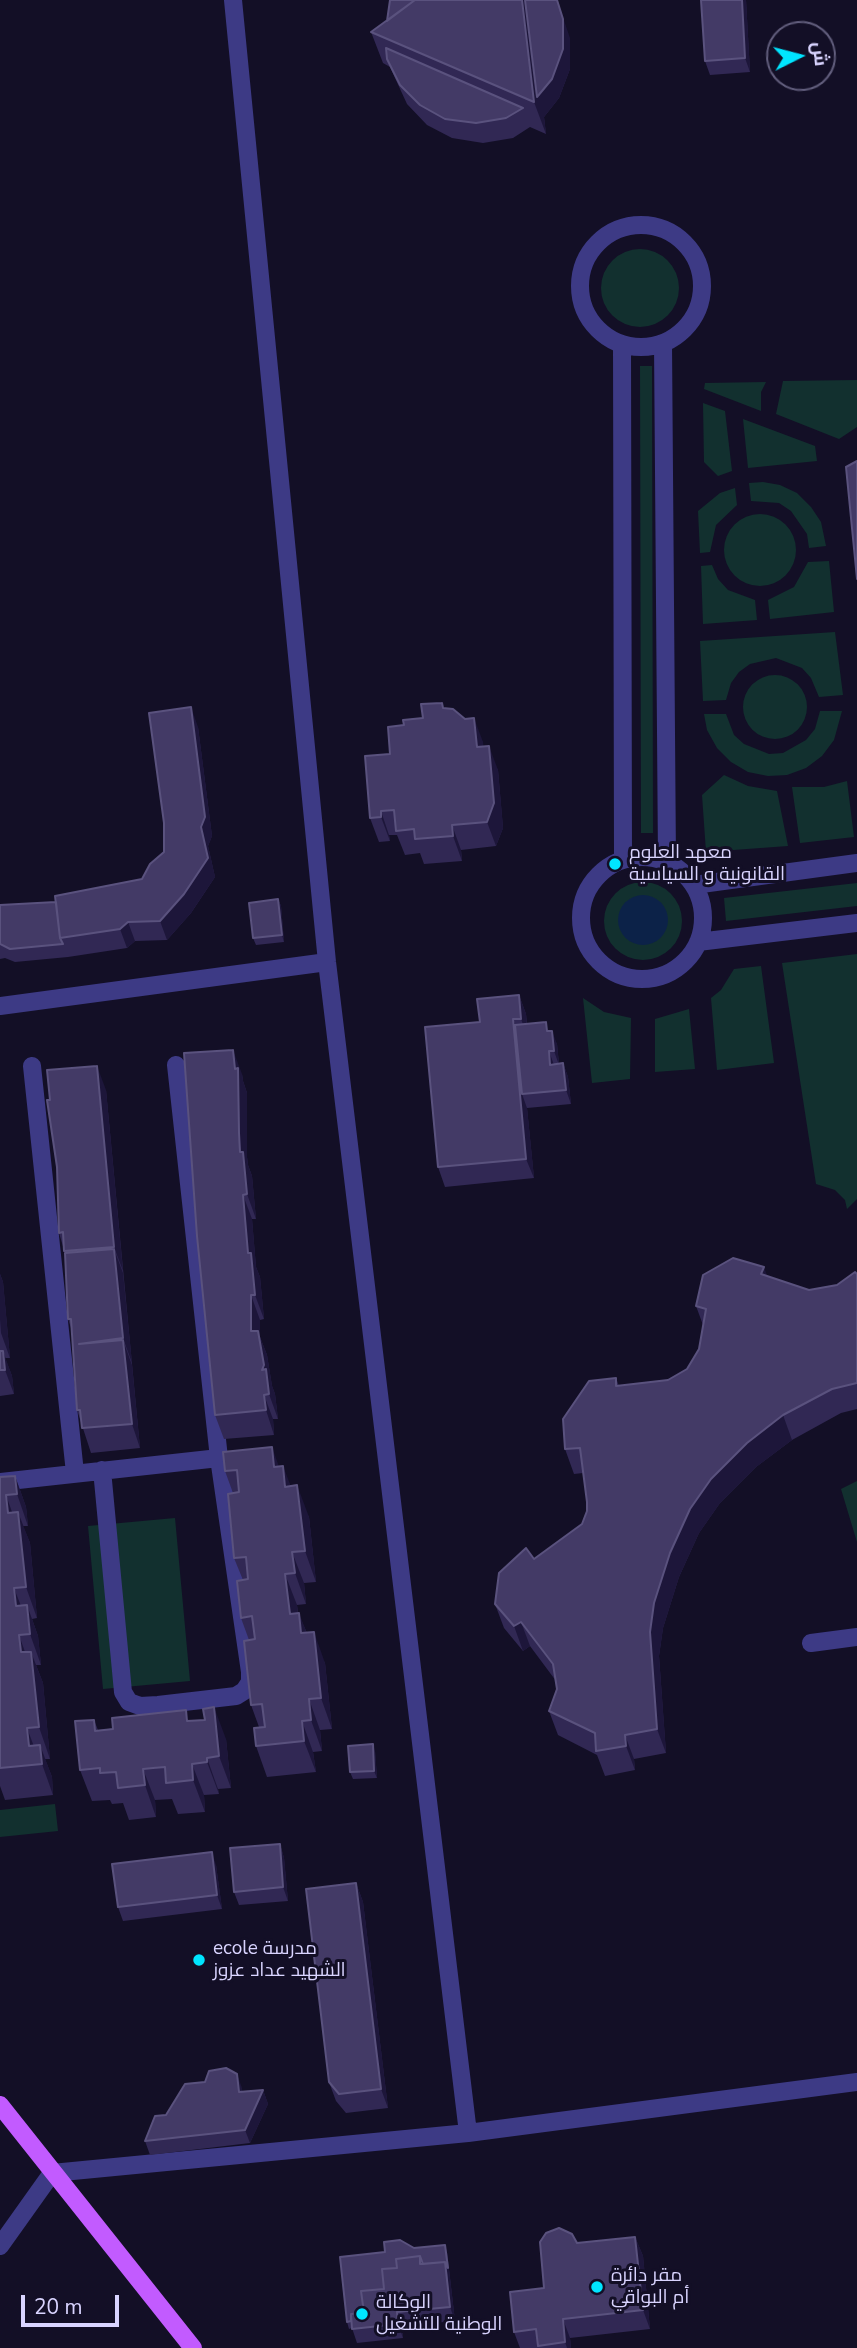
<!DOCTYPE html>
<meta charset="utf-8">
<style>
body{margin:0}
#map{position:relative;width:857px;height:2348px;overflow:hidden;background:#130f26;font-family:"Nunito Sans",Cairo,sans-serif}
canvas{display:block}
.north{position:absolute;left:766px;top:21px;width:70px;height:70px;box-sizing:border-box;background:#130f26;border:2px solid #625e7d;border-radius:50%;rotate:84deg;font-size:19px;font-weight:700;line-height:28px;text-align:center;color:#d9d4ff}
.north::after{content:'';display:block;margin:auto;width:24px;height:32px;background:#00e5ff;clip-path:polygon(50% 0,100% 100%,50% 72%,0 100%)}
.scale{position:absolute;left:21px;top:2295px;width:98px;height:32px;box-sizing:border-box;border:4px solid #d9d4ff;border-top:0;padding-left:9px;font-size:21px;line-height:24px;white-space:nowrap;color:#d9d4ff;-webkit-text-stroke:5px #130f26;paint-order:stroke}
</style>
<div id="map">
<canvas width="857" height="2348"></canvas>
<div class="north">ش</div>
<div class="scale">20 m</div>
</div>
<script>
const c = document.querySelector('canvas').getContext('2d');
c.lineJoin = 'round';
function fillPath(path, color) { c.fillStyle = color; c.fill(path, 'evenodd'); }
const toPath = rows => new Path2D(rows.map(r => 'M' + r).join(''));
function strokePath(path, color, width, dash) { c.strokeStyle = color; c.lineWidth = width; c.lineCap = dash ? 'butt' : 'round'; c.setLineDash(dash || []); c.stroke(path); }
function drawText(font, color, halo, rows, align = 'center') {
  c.font = font + ' "Nunito Sans",Cairo,sans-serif'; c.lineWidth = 6; c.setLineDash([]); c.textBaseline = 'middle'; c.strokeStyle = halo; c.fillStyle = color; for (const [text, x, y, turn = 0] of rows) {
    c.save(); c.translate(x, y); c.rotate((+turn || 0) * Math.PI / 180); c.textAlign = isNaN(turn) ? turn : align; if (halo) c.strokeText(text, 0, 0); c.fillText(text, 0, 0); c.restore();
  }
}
fillPath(toPath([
 '601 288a39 39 0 1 1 78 0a39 39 0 1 1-78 0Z',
 [640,366,652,366,653,833,641,833],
 [857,380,857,427,839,439,776,414,783,381],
 [766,382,761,392,761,411,704,389,705,383],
 [703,403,725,411,732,471,718,476,704,462],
 [743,419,815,446,817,461,748,468],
 [763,482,780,485,797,493,811,507,821,522,826,546,809,548,807,534,791,511,779,503,751,501,749,483],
 [735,488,737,505,716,525,710,552,700,553,698,511,720,493],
 '724 550a36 36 0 1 1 72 0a36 36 0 1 1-72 0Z',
 [829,561,834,612,770,619,768,600,794,587,808,562],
 [712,565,718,579,728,590,755,600,757,620,703,624,701,566],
 [835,632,843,695,819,697,811,678,802,668,776,658,750,664,739,672,731,683,726,700,703,701,700,641],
 '743 707a32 32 0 1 1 64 0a32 32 0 1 1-64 0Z',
 [820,711,842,711,834,740,822,756,806,768,787,775,768,776,748,772,731,762,717,748,707,730,704,714,726,714,734,735,744,744,769,754,783,753,806,740,815,729],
 [724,775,748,786,777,791,788,846,706,852,702,795],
 [847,781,854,837,800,843,792,787,824,787],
 '604 921a39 39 0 1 1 78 0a39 39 0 1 1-78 0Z',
 [857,883,857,906,726,921,724,898],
 [857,954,857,1199,847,1209,845,1200,835,1190,816,1184,782,963],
 [761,966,774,1063,717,1070,711,998,721,990,734,969],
 [583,998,604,1012,631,1018,630,1079,592,1083],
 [689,1009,695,1069,655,1072,655,1019],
 [857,1481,857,1542,841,1489],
 [175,1518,190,1681,103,1689,88,1526],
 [55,1804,58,1831,0,1837,0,1810]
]), '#12302f');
fillPath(toPath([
 '618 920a25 25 0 1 1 50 0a25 25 0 1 1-50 0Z'
]), '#0c2248');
strokePath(toPath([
 [233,0,327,962,468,2133],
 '580 286a61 61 0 1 1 122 0a61 61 0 1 1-122 0Z',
 [663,343,667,862],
 [622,344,623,860],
 '581 918a61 61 0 1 1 122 0a61 61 0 1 1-122 0Z',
 [694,885,857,863],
 [698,942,857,923],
 [0,1006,327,962],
 [32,1066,75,1473],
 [102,1470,123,1692,129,1702,140,1706,158,1705,236,1696,244,1691,250,1682,250,1672,219,1458,176,1065],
 [0,1482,219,1458],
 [811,1643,857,1637],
 [0,2246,52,2173,468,2133,857,2082]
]), '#3d3a85', 18);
strokePath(toPath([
 [0,2105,193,2348]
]), '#c25bff', 18);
fillPath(toPath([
 [701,0,746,0,750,72,710,75,705,61],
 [371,32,570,38,570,69,559,98,544,117,546,134,530,127,513,138,483,143,452,138,427,125,407,104,395,78,390,67,383,63],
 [444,708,483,742,483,746,498,770,503,828,496,846,461,850,462,861,424,864,420,853,405,855,397,835,389,835,390,841,379,842,370,818,390,754,404,725],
 [198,727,212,836,208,846,215,877,191,913,167,940,135,941,127,948,68,957,15,962,5,958,0,959,0,905,56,902,142,879,164,852],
 [278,899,281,906,284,942,256,945,253,938],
 [519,995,526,1014,527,1024,549,1031,557,1044,559,1064,563,1063,568,1077,571,1104,527,1108,534,1178,445,1187,438,1167,480,1022],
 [242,1074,243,1081,247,1093,247,1157,248,1165,252,1176,256,1219,252,1219,256,1267,260,1277,264,1319,260,1320,260,1337,267,1355,272,1386,275,1394,278,1419,273,1419,274,1435,224,1439,215,1415],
 [106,1090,140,1448,91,1453,77,1410,72,1331,68,1319,65,1253,59,1233,57,1167,50,1100],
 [0,1274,3,1282,10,1358,5,1358,12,1376,14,1394,0,1396],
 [857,1274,857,1409,841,1413,792,1440,756,1467,720,1503,699,1533,679,1577,663,1628,659,1656,666,1753,634,1759,635,1770,605,1776,597,1755,558,1735,549,1711,557,1689,556,1681,530,1646,523,1651,504,1628,495,1604,534,1559,582,1524,587,1511,587,1502,583,1473,574,1474,565,1449,616,1378,619,1386,668,1380,687,1369,699,1349,703,1325,696,1306,767,1276,809,1290,837,1285],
 [279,1466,309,1517,316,1582,304,1583,306,1604,297,1605,298,1613,307,1633,325,1663,332,1729,320,1730,322,1751,313,1752,316,1772,267,1777,256,1746,259,1727,251,1705,249,1640,241,1618,243,1580,234,1558,233,1493,225,1471],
 [15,1476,26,1507,28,1526,23,1526,30,1543,37,1618,32,1619,38,1636,41,1665,36,1665,43,1683,50,1759,45,1759,52,1777,53,1795,5,1800,0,1786,0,1477],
 [94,1720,98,1730,189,1721,226,1739,231,1788,218,1789,219,1794,204,1795,205,1812,178,1814,172,1799,155,1800,156,1817,129,1820,123,1803,112,1804,110,1800,92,1801,80,1770],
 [375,1751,377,1778,353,1779,350,1772],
 [280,1844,284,1858,288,1901,239,1905,234,1892],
 [216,1865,222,1909,123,1921,118,1907],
 [356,1883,363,1902,388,2108,346,2113,336,2101,329,2082],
 [237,2074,242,2092,263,2090,268,2104,250,2143,150,2155,145,2141,166,2115,205,2082],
 [635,2237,643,2256,650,2329,570,2338,571,2348,520,2348,514,2332,577,2243],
 [414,2248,447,2252,455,2321,402,2326,403,2338,357,2343,352,2328,349,2329,347,2322,385,2252]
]), '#312854');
fillPath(toPath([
 [522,0,557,0,570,38,570,69,559,98,544,117,546,134,534,102],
 [742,0,746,0,750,72,745,58],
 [191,707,198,727,212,836,208,846,215,877,191,913,167,940,160,921,201,827],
 [474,718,483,742,486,771,477,747],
 [489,746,498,770,503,828,496,846,487,822],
 [381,811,389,835,390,841,381,817],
 [452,825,461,850,462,861,453,836],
 [278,899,281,906,284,942,282,935],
 [128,922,135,941,127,948,120,929],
 [519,995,526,1014,528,1038,521,1019],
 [513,1019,520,1039,522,1094,527,1108,534,1178,526,1159],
 [552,1031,557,1044,559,1065,554,1051],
 [233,1050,242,1074,243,1081,247,1093,247,1157,248,1165,252,1176,256,1219,247,1194,240,1152],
 [549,1051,554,1065,550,1065],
 [563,1063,568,1077,571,1104,566,1090],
 [97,1066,106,1090,123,1271,114,1247],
 [243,1195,252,1219,256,1267,260,1277,264,1319,255,1295,248,1253],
 [114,1249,123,1273,132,1363,123,1338],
 [764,1267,773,1292,761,1274],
 [0,1274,3,1282,10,1358,1,1333,0,1319],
 [251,1295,260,1320,260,1337,267,1355,272,1386,275,1394,278,1419,269,1394,251,1331],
 [123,1340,132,1365,140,1448,132,1424],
 [3,1351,12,1376,14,1394,5,1370],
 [264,1395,273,1419,274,1435,266,1410],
 [783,1415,792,1440,756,1467,720,1503,699,1533,679,1577,663,1628,659,1656,666,1753,657,1729,650,1632,654,1603,670,1553,690,1509,711,1479,747,1443],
 [272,1447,283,1478,274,1467],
 [283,1466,295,1497,285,1487],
 [15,1476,26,1507,28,1526,17,1494],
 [297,1485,309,1517,316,1582,305,1551],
 [6,1495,17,1526,8,1513],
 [18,1512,30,1543,37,1618,26,1587],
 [292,1552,304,1583,306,1604,295,1573],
 [285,1574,297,1605,301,1645,290,1614],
 [14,1588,26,1619,16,1606],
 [27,1605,38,1636,41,1665,30,1634],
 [299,1613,311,1644,301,1633],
 [521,1622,530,1646,523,1651,514,1626],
 [314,1632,325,1663,332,1729,321,1698],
 [19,1635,30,1666,21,1652],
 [31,1652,43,1683,50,1759,39,1727],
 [309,1699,320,1730,322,1751,311,1720],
 [214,1707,226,1739,231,1788,219,1756],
 [302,1721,313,1752,316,1772,304,1741],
 [27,1728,39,1760,29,1746],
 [625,1735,634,1759,635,1770,626,1746],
 [373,1744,375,1751,377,1778,374,1771],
 [40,1745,52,1777,53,1795,42,1764],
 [207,1758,218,1789,219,1794,207,1762],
 [192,1764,204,1795,205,1812,193,1780],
 [143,1769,155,1800,156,1817,145,1785],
 [280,1844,284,1858,288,1901,283,1887],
 [212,1852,216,1865,222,1909,217,1895],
 [356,1883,363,1902,388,2108,381,2089],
 [237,2074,242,2088,244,2106,239,2092],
 [263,2090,268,2104,250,2143,245,2130],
 [635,2237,643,2256,650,2329,643,2310],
 [445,2245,447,2252,455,2321,450,2307],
 [397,2312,402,2326,403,2338,398,2324],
 [563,2319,570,2338,571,2348,567,2348,565,2342]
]), '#1d163a');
const building = toPath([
 [390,0,415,0,387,21,390,0],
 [415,0,522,0,534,102,371,32,415,0],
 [525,0,557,0,563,19,563,49,552,79,537,97,525,0],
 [701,0,742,0,745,58,705,61,701,0],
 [386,48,523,108,506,118,476,123,445,119,420,105,400,85,387,59,386,48],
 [857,461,857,579,846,467,857,461],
 [442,703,443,708,453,709,465,719,474,718,477,747,489,746,494,803,487,822,452,825,453,836,415,839,414,829,396,831,394,810,381,811,381,817,370,818,365,756,390,754,388,727,404,725,403,720,423,718,421,704,442,703],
 [191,707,205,817,201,827,208,858,184,894,160,921,128,922,120,929,60,938,55,896,142,879,150,864,164,852,164,823,149,713,191,707],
 [278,899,282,935,253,938,249,903,278,899],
 [56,902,60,938,63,944,10,949,0,944,0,905,56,902],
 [519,995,521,1019,513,1019,526,1159,438,1167,425,1027,480,1022,477,999,519,995],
 [546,1022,547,1031,552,1031,554,1051,549,1051,550,1065,563,1063,566,1090,522,1094,515,1025,546,1022],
 [233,1050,235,1069,238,1068,239,1133,240,1152,243,1152,247,1194,243,1195,248,1253,251,1253,255,1295,251,1295,251,1331,258,1331,264,1365,262,1370,266,1369,269,1394,264,1395,266,1410,215,1415,197,1236,184,1053,233,1050],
 [97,1066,114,1247,64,1251,63,1232,59,1233,57,1167,47,1100,50,1100,47,1070,97,1066],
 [114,1249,123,1338,79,1344,123,1340,132,1424,82,1428,80,1410,77,1410,71,1319,68,1319,65,1253,114,1249],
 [733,1258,764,1267,761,1274,809,1290,837,1285,855,1272,857,1274,857,1383,832,1389,783,1415,747,1443,711,1479,690,1509,670,1553,654,1603,650,1632,657,1729,625,1735,626,1746,596,1751,595,1733,549,1711,557,1689,553,1664,521,1622,514,1626,495,1604,499,1573,526,1548,534,1559,582,1524,587,1511,587,1502,580,1448,565,1449,563,1419,589,1381,616,1378,616,1386,668,1380,687,1369,699,1349,706,1309,696,1306,703,1275,733,1258],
 [0,1351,3,1351,5,1370,0,1370,0,1351],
 [272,1447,274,1467,283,1466,285,1487,297,1485,305,1551,292,1552,295,1573,285,1574,290,1614,299,1613,301,1633,314,1632,321,1698,309,1699,311,1720,302,1721,304,1741,256,1746,254,1728,265,1727,262,1704,251,1705,244,1641,255,1639,252,1616,241,1618,237,1581,248,1579,246,1557,234,1558,228,1494,239,1492,237,1470,225,1471,223,1452,272,1447],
 [15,1476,17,1494,6,1495,8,1513,18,1512,26,1587,14,1588,16,1606,27,1605,30,1634,19,1635,21,1652,31,1652,39,1727,27,1728,29,1746,40,1745,42,1764,0,1768,0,1477,15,1476],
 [214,1707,219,1756,207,1758,207,1762,192,1764,193,1780,166,1783,165,1767,153,1768,143,1769,145,1785,118,1788,116,1772,100,1773,100,1768,80,1770,75,1721,94,1720,95,1731,113,1729,112,1718,186,1710,187,1721,205,1720,203,1709,214,1707],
 [373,1744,374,1771,350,1772,348,1746,373,1744],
 [280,1844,283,1887,234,1892,230,1848,280,1844],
 [212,1852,217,1895,118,1907,112,1864,212,1852],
 [356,1883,381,2089,339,2094,329,2082,306,1889,356,1883],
 [226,2068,237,2074,239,2092,263,2090,245,2130,145,2141,155,2116,166,2115,185,2084,205,2082,209,2071,226,2068],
 [559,2228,572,2234,577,2243,635,2237,643,2310,563,2319,565,2342,538,2346,536,2329,514,2332,510,2292,544,2288,540,2242,546,2233,559,2228],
 [400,2240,414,2248,445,2245,448,2268,445,2262,423,2264,420,2256,396,2259,397,2268,382,2269,384,2289,361,2291,364,2313,351,2314,351,2321,347,2322,340,2257,385,2252,384,2242,400,2240],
 [420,2256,420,2264,445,2262,450,2307,397,2312,398,2324,352,2329,351,2314,364,2313,361,2291,384,2289,382,2269,397,2268,396,2259,420,2256]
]);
fillPath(building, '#433a66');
strokePath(building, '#5a527e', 2);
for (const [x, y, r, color] of [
 [615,864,7,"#00e5ff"],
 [199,1960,7,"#00e5ff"],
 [597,2287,7,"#00e5ff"],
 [362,2314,7,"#00e5ff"]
]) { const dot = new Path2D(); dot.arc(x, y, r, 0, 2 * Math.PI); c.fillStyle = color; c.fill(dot); strokePath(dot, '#130f26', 2.5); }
drawText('19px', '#d9d4ff', '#130f26', [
 ["معهد العلوم",629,853],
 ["القانونية و السياسية",629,875],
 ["ecole مدرسة",213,1949],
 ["الشهيد عداد عزوز",213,1971],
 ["مقر دائرة",611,2276],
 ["أم البواقي",611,2298],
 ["الوكالة",376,2303],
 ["الوطنية للتشغيل",376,2325]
], 'left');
</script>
